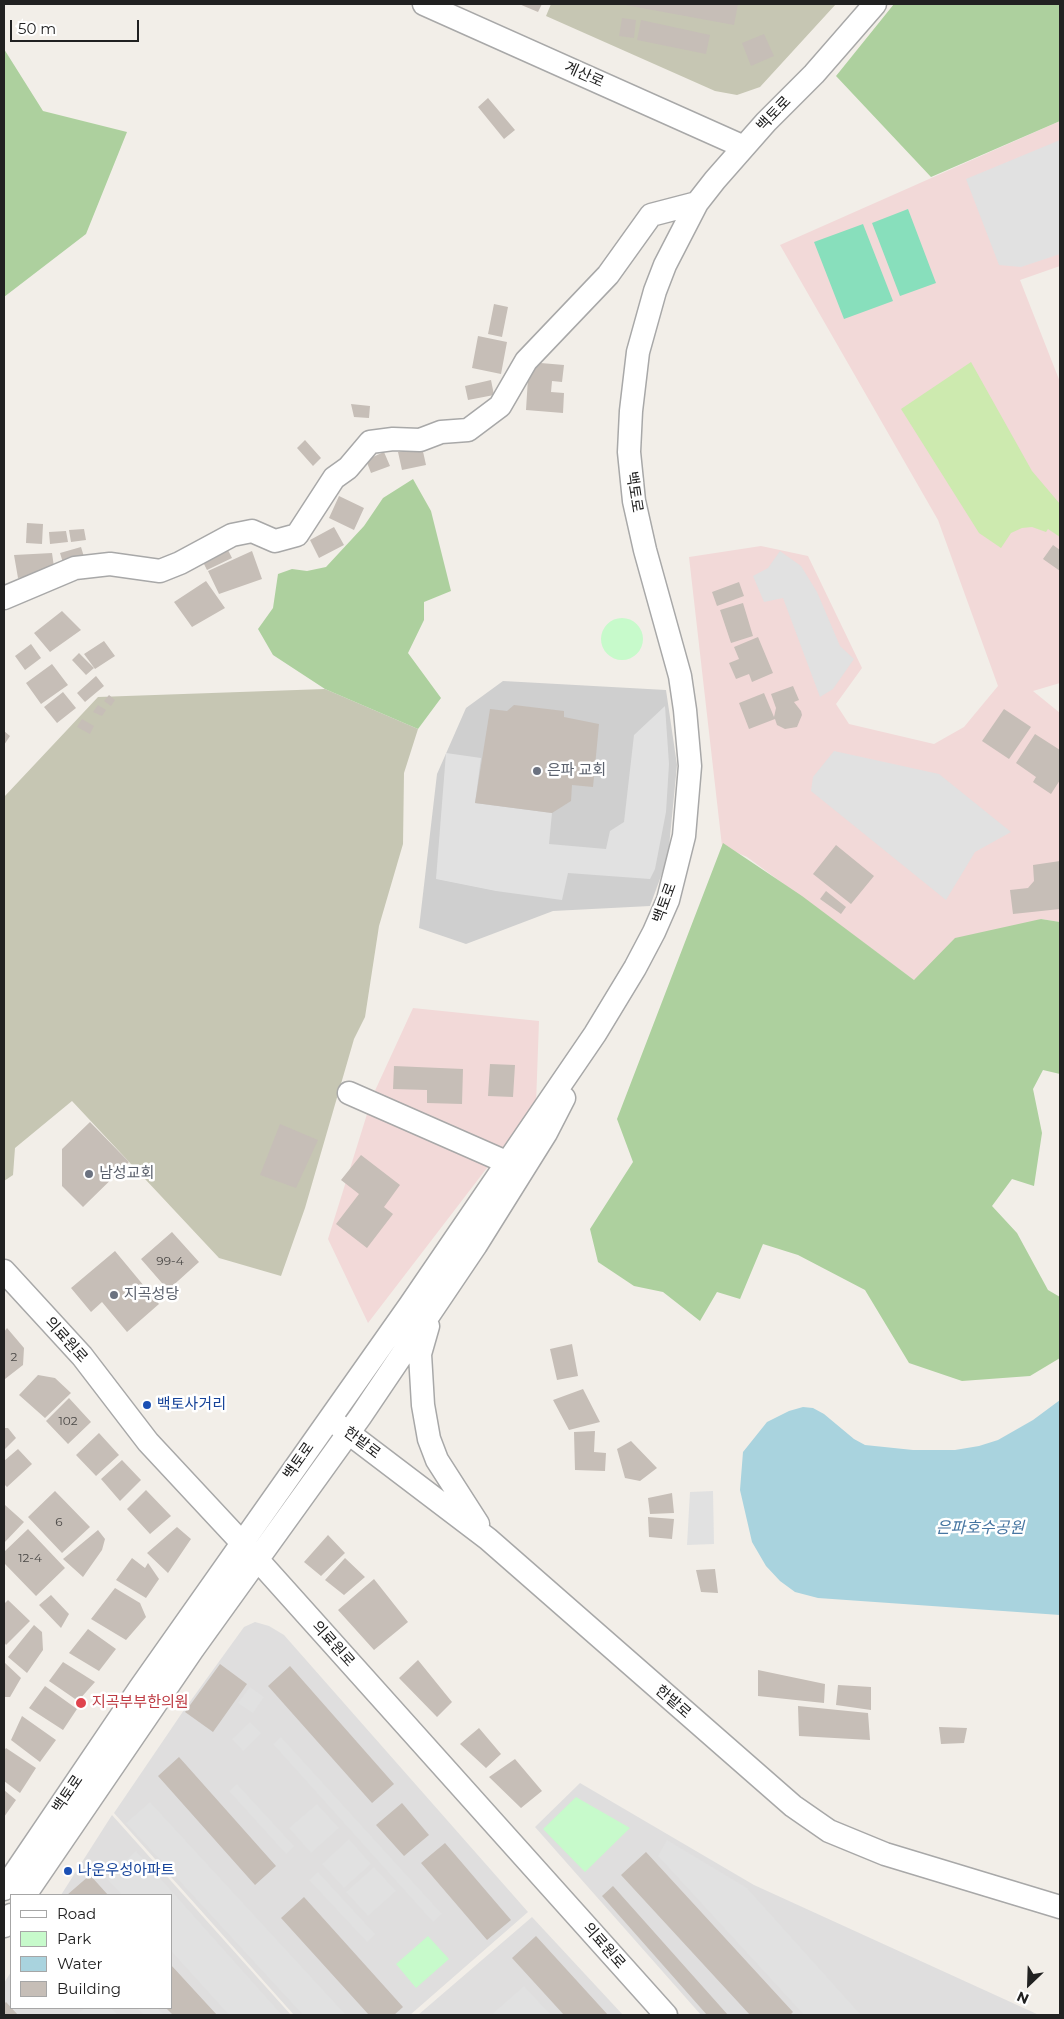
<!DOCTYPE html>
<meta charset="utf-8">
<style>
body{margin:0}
#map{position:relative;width:1064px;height:2019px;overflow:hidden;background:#f2eee8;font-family:Montserrat,sans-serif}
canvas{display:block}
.frame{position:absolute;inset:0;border:5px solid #212121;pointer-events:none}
.legend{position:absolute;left:10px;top:1894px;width:162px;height:115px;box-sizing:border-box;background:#fff;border:1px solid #a6a6a6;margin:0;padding:6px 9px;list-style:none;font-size:15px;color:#212121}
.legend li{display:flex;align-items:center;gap:10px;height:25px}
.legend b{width:25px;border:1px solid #a6a6a6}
.north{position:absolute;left:1004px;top:1959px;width:50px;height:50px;-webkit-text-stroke:4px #fff;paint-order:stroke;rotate:204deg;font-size:14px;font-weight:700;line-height:20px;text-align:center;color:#212121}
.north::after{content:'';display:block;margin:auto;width:18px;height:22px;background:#212121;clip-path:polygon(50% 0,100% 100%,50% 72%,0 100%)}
.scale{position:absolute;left:10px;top:20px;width:129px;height:22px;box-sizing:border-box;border:2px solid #212121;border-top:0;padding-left:6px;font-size:15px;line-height:18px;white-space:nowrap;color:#212121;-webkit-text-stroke:4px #fff;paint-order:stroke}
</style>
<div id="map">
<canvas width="1064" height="2019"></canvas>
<div class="frame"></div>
<ul class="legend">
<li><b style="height:6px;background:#fff"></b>Road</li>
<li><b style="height:14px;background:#c7facb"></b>Park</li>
<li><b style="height:14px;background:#a9d3de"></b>Water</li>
<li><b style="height:14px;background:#c6beb7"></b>Building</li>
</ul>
<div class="north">N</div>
<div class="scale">50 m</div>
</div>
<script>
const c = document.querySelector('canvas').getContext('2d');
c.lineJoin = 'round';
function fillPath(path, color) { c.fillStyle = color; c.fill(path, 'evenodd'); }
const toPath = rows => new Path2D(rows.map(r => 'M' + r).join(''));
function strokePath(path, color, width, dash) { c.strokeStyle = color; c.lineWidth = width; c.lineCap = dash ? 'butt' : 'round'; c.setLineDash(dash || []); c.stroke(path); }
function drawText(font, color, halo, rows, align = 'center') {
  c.font = font + ' Montserrat,"Noto Sans KR",sans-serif'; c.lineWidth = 5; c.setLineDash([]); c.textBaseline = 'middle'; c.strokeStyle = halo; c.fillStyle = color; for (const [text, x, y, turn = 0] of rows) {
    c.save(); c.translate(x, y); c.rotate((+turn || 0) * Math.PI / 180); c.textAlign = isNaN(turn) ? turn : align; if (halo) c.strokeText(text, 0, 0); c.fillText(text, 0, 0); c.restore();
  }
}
fillPath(toPath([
 [255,1622,269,1626,284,1635,528,1912,410,2015,294,2015,114,1813,184,1710,244,1627],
 [580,1783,754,1885,1039,2015,701,2015,535,1827],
 [112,1815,291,2015,4,2015,4,1983,11,1972,11,2008,171,2008,171,1895,61,1895],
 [532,1917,623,2015,418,2015]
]), '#dfdede');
fillPath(toPath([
 [1060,121,1060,266,1020,280,1060,382,1060,683,1033,691,1060,713,1060,922,1041,919,914,980,747,857,722,846,689,557,761,546,808,556,862,668,836,704,849,724,934,744,964,727,998,686,938,520,780,245],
 [413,1008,539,1021,536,1104,368,1323,328,1239,373,1095]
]), '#f2d9d8');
fillPath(toPath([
 [503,681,666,690,677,765,668,857,650,906,553,911,466,944,419,928,437,774,466,708]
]), '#cfcfcf');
fillPath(toPath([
 [551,4,836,4,760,87,737,95,715,91,546,16],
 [325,689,418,729,404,773,403,844,379,926,365,1017,354,1039,305,1208,281,1276,219,1258,72,1101,15,1148,13,1175,4,1181,4,797,98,697]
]), '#c6c6b3');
fillPath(toPath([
 [971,362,1032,471,1060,504,1060,537,1048,529,1046,532,1032,527,1022,528,1011,533,1001,548,979,533,901,409]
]), '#cdeaaf');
fillPath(toPath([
 [894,4,1060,4,1060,121,931,177,836,76],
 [4,49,43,111,127,132,86,234,4,297],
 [413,479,431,511,451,591,424,602,424,620,408,653,441,698,418,729,325,689,273,655,258,629,273,608,278,574,292,569,307,571,326,567,364,526,383,498],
 [723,843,802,896,914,980,955,938,1041,919,1060,922,1060,1074,1043,1070,1033,1089,1042,1133,1034,1186,1012,1179,992,1206,1017,1233,1048,1290,1060,1297,1060,1358,1030,1376,962,1381,909,1363,865,1290,798,1255,763,1244,740,1299,717,1292,700,1321,663,1292,634,1286,598,1262,590,1229,633,1162,617,1119]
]), '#add09e');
fillPath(toPath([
 '601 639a21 21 0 1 1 42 0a21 21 0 1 1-42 0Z',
 [576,1797,630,1828,585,1872,543,1829],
 [428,1936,449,1959,416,1988,396,1964]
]), '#c7facb');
fillPath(toPath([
 [908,209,936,283,900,296,872,223],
 [863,224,893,301,844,319,814,242]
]), '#88dfbc');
fillPath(toPath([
 [1060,140,1060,254,1021,267,999,265,966,179],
 [780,551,801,566,817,592,840,646,854,659,833,689,820,697,783,598,764,602,753,576,768,568],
 [665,706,669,764,666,812,655,869,650,879,568,873,562,900,496,891,436,879,446,753,481,758,475,803,552,813,549,844,606,849,610,831,624,822,634,735],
 [834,751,939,774,1011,832,975,852,946,900,811,791,813,777],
 [713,1491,714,1544,687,1545,690,1492],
 [250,1687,264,1697,253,1713,238,1703],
 [250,1722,261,1733,243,1751,232,1739],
 [281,1737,442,1914,433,1922,273,1744],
 [237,1784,294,1846,286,1854,229,1791],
 [150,1802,346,2015,303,2015,126,1823],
 [317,1804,339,1828,311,1853,289,1828],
 [349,1839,371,1864,344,1888,322,1864],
 [667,1840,747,1888,861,2015,804,2015,658,1856],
 [136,1851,282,2015,229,2015,171,1951,171,1895,122,1895,106,1878],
 [374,1867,396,1891,368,1916,346,1892],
 [318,1872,375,1934,367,1942,309,1880],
 [524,1986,551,2015,491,2015],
 [85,2008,111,2008,118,2015,76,2015],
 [137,2008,158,2008,164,2015,144,2015]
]), '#e1e1e1');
fillPath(toPath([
 [1060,1400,1060,1615,818,1598,795,1592,780,1581,766,1566,752,1542,740,1490,743,1452,767,1422,789,1411,803,1407,813,1408,824,1414,854,1439,865,1445,913,1450,955,1450,979,1446,998,1440,1033,1420]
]), '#a9d3de');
fillPath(toPath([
 [519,4,542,4,538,12],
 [620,4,738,4,734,25],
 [622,18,636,20,634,38,619,36],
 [641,20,710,35,706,54,637,40],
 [764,34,774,56,751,66,742,43],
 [488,98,515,130,504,139,478,107],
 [494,304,508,307,502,337,488,334],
 [478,336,507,342,501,374,472,368],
 [529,362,564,365,562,382,552,381,551,392,564,393,563,413,526,410],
 [491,380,494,395,468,400,465,386],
 [351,404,370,406,369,418,354,417],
 [305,440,321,458,313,466,297,448],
 [422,447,426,465,402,470,398,452],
 [384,452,390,466,371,473,366,460],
 [339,496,364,508,354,530,329,518],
 [27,523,43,524,42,544,26,543],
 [334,527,344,545,319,558,310,540],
 [84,529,86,540,71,542,69,530],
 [66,531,68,542,50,544,49,532],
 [1053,545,1060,550,1060,571,1043,559],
 [81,547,85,560,64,566,60,553],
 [227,548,232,558,207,570,202,560],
 [252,551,262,579,219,594,208,571],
 [52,553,55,574,18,578,14,555],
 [206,581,225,608,192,627,174,602],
 [739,582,744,596,717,606,712,592],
 [743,603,753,636,731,643,720,610],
 [62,611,81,630,50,652,34,633],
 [758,637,773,673,752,682,749,674,736,679,729,663,739,659,734,647],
 [104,641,115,656,95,669,84,654],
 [31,644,41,658,25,670,15,656],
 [79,653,94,668,86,675,72,660],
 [52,664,68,685,41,704,26,683],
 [96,676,104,686,85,702,77,693],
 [793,686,799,700,794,702,801,711,802,715,797,727,785,729,777,725,775,719,749,729,739,703,764,693,774,717,776,708,771,694],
 [63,692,76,708,57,723,44,707],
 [109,695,115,700,111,706,104,701],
 [98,705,106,710,102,716,93,712],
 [514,705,564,711,564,717,599,724,593,787,572,785,571,801,552,813,475,803,490,709,507,711],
 [1004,709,1031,727,1009,759,982,741],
 [82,719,94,726,90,734,77,727],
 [4,731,10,736,4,745],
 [1035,734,1060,750,1060,780,1051,794,1033,782,1036,777,1016,763],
 [836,845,874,876,851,904,813,874],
 [1060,861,1060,909,1013,914,1010,890,1028,888,1034,881,1033,865],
 [826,891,846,907,841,914,820,899],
 [490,1064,515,1065,513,1097,488,1096],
 [394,1066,463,1069,462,1104,427,1103,427,1090,393,1089],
 [90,1122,129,1162,83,1207,62,1186,62,1149],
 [280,1124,318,1140,296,1188,260,1175],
 [361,1155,400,1185,384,1207,393,1214,367,1248,336,1224,359,1194,341,1180],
 [172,1232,199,1262,168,1290,141,1259],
 [115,1251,159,1304,127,1332,102,1302,91,1312,71,1288],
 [7,1328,24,1348,23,1365,5,1379,4,1332],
 [572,1344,578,1376,557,1380,550,1349],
 [38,1375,55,1378,71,1393,45,1418,19,1395],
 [583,1389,600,1422,569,1430,553,1400],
 [69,1398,91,1422,68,1444,46,1421],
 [4,1428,8,1428,16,1438,4,1450],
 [595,1431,594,1452,606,1453,605,1471,575,1470,574,1432],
 [99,1433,119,1455,96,1476,76,1455],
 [631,1441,657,1468,640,1481,625,1478,617,1449],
 [18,1449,32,1464,7,1487,4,1484,4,1461],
 [122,1460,141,1480,120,1501,101,1479],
 [146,1490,171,1516,150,1534,127,1509],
 [55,1491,90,1527,62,1553,28,1517],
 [672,1493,674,1513,650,1514,648,1498],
 [5,1505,24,1522,4,1543,4,1507],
 [648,1517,674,1519,672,1539,649,1537],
 [177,1527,191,1539,168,1573,147,1553],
 [28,1529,65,1568,36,1596,4,1563,4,1552],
 [98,1530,105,1539,102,1550,83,1577,63,1559],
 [328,1535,345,1553,321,1576,304,1562],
 [132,1558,145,1568,148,1563,159,1579,146,1598,116,1580],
 [345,1558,365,1577,344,1595,325,1580],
 [715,1569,718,1593,701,1592,696,1570],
 [374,1579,408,1622,374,1650,338,1610],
 [115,1588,140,1603,146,1617,126,1640,91,1619],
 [51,1595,69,1614,61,1628,39,1605],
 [8,1600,30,1621,6,1645,4,1642,4,1604],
 [34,1625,42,1632,43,1650,27,1673,8,1657],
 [88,1629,116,1649,99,1671,69,1653],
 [418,1660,452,1702,437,1717,399,1678],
 [4,1662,21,1678,10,1697,4,1697],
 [63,1662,95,1682,78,1701,49,1681],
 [220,1664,247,1684,213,1732,185,1712],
 [290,1666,394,1784,372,1803,268,1686],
 [758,1670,825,1684,824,1703,758,1696],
 [838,1685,871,1687,871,1710,836,1705],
 [45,1686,77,1709,63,1730,29,1708],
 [798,1706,868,1713,870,1740,799,1736],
 [22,1716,56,1740,40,1762,11,1740],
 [939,1727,967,1728,964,1743,941,1744],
 [479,1728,501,1754,486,1768,460,1744],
 [6,1748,36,1768,20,1793,4,1781,4,1751],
 [179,1757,276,1866,255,1885,158,1776],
 [515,1759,542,1791,521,1808,489,1777],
 [4,1790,16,1800,4,1817],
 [402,1803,429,1835,404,1856,376,1825],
 [445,1843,511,1920,487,1940,421,1863],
 [646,1852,793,2012,790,2015,750,2015,621,1875],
 [90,1875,108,1895,67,1895],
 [613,1886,728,2015,707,2015,602,1896],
 [304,1897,403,2007,394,2015,369,2015,281,1918],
 [536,1936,608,2015,564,2015,512,1958],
 [171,1965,217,2015,173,2015,166,2008,171,2008],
 [6,2002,18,2015,4,2015,4,2004]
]), '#c6beb7');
const minor = toPath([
 [424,4,744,147],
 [4,598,75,568,110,564,160,571,180,563,232,535,252,531,275,541,297,535,334,478,348,468,370,442,393,439,420,440,441,432,468,430,500,406,526,361,608,275,651,215,697,203],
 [349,1093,506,1162,519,1171],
 [4,1271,82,1356,148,1442,257,1559,666,2015],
 [428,1326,420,1354,423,1405,429,1439,437,1460,478,1524],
 [338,1425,488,1539,793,1806,829,1831,885,1854,1060,1907],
 [4,1889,140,1688,410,1305,595,1034,635,968,654,932,668,900,684,836,690,766,685,710,680,676,645,550,634,501,629,452,631,411,638,352,655,291,665,265,697,203,715,180,766,122,814,74,875,4],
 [25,1895,193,1649,360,1417,476,1245,546,1133,564,1098],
 [4,1926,11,1915]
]);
strokePath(minor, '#a8a8a8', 25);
strokePath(minor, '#fff', 22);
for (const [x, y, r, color] of [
 [537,771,5,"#6b7280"],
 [89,1174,5,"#6b7280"],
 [114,1295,5,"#6b7280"],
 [147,1405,5,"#1a4fb4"],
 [81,1703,6,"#e0444e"],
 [68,1871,5,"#1a4fb4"]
]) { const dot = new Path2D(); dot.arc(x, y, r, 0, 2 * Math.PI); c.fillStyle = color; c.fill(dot); strokePath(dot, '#fff', 2); }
drawText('12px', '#4a4846', null, [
 ["99-4",170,1261],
 ["2",14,1357],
 ["102",68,1421],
 ["6",59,1522],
 ["12-4",30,1558]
]);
drawText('15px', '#212121', '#fff', [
 ["계산로",584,75,24],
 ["백토로",774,114,-46],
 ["백토로",634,492,81],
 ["백토로",665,903,-70],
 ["의료원로",66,1340,48],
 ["한밭로",362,1443,37],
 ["백토로",299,1461,-55],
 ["의료원로",333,1644,48],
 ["한밭로",673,1702,41],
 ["백토로",68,1794,-56],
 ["의료원로",604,1946,49]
]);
drawText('15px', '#5b616d', '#fff', [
 ["은파 교회",547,771],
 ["남성교회",99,1174],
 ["지곡성당",124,1295]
], 'left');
drawText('15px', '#164399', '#fff', [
 ["백토사거리",157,1405],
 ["나운우성아파트",78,1871]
], 'left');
drawText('15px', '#be3a42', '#fff', [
 ["지곡부부한의원",92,1703]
], 'left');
drawText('italic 16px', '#4776a2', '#fff', [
 ["은파호수공원",980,1528]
]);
</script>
